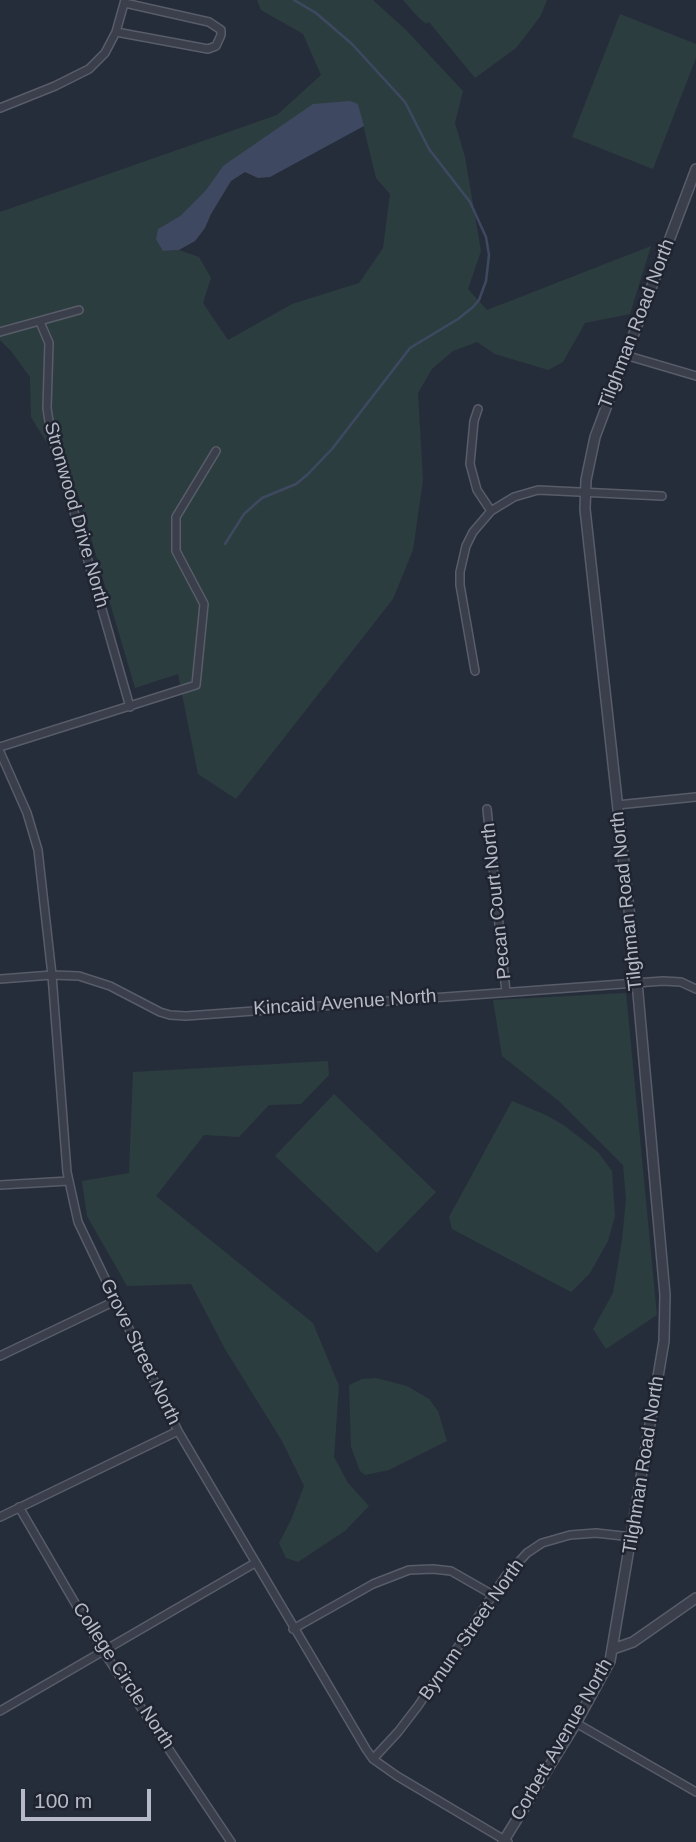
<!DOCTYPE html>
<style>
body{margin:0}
#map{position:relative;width:696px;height:1842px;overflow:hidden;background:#262d3a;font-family:Helvetica,sans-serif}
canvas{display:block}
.scale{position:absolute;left:21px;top:1789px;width:130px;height:32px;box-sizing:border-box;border:4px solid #b5bac6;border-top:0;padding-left:9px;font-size:21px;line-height:24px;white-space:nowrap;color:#b5bac6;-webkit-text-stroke:5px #1f2430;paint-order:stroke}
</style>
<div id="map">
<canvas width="696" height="1842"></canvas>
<div class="scale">100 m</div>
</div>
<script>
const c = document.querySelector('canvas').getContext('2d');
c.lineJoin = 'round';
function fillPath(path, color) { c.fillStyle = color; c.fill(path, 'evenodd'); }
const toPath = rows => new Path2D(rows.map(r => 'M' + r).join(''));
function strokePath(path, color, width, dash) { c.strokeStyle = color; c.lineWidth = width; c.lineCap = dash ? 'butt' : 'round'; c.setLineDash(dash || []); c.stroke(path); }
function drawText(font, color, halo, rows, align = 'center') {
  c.font = font + ' Helvetica,sans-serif'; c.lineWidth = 5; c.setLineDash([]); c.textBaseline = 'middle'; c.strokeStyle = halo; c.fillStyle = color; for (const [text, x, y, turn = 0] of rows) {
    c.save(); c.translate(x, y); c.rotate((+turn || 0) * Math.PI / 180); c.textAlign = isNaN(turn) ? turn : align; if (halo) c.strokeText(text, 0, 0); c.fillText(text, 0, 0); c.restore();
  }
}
fillPath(toPath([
 [257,0,373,0,406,30,463,91,455,123,465,157,481,251,468,289,487,310,651,246,630,314,585,323,563,362,548,370,495,354,477,342,453,351,432,369,418,393,423,480,413,550,393,599,236,799,198,774,178,674,135,688,78,494,31,417,30,377,11,351,0,340,0,212,277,115,321,75,303,34,261,10],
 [358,104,376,178,390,194,383,248,359,283,292,304,228,340,203,303,211,278,199,257,179,250,163,251,158,229,180,216,206,190,223,166],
 [403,0,547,0,540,17,516,48,475,78,429,22,426,24,418,17],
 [620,14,696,44,696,58,653,169,572,137],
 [626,993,657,1315,606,1349,593,1329,613,1293,622,1240,626,1199,623,1165,560,1102,502,1056,493,1000],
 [328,1061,329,1075,301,1104,269,1105,239,1137,204,1135,156,1196,313,1323,339,1386,334,1457,348,1483,369,1506,345,1531,298,1562,286,1558,279,1543,291,1520,304,1486,282,1441,225,1349,191,1284,127,1286,87,1216,82,1181,129,1173,133,1072],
 [334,1094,436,1192,377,1253,275,1156],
 [512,1101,546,1115,565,1126,598,1152,612,1171,615,1216,608,1241,590,1273,571,1292,452,1229,449,1217],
 [376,1378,407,1386,429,1399,438,1411,447,1441,389,1470,365,1475,360,1471,351,1447,349,1385,362,1379]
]), '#2c3d3f');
fillPath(toPath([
 [350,101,358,104,364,126,270,177,258,178,245,172,231,181,211,214,205,228,195,241,179,250,163,251,156,239,158,229,180,216,206,190,223,166,313,104]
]), '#3e4961');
strokePath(toPath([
 [225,544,244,514,262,498,296,484,307,475,332,449,410,348,458,319,473,307,479,300,486,281,489,255,486,237,470,202,429,149,405,102,352,44,316,13,294,0]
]), '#3e4961', 2.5);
const minor = toPath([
 [116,32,208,49,216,46,221,35,221,30,209,22,125,3],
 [0,108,55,86,89,69,105,53,116,32,125,0],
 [40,322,49,343,47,408,50,428,130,707],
 [0,332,79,310],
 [625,355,696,376],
 [478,409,474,421,470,464,477,490,491,511],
 [475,671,460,585,460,572,466,546,473,532,491,511,514,497,538,490,662,496],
 [0,747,196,685,204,604,176,551,176,517,216,451],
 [0,752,27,813,38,850,52,975,67,1172,78,1222,178,1431,366,1749,373,1759,397,1776,508,1842],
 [617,805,696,797],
 [487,809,506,992],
 [0,979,52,975,79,976,110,986,160,1012,170,1015,186,1016,663,981,681,982,696,989],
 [0,1185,69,1181],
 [0,1356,115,1301],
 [19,1507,103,1651,231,1842],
 [0,1517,178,1431],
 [293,1629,373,1584,409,1570,433,1569,451,1571,493,1595],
 [0,1711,255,1563],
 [576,1723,696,1792],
 [373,1759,398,1732,418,1706,505,1577,527,1553,542,1543,570,1535,596,1533,632,1537]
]);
const tertiary = toPath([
 [613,1649,633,1642,696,1598],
 [503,1842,576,1723,610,1661,664,1341,665,1295,637,982,585,509,586,480,595,437,696,169]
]);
strokePath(minor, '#585d69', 10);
strokePath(tertiary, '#585d69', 12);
strokePath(minor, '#3a3f4b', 7);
strokePath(tertiary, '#3a3f4b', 9);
drawText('19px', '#b5bac6', '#1f2430', [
 ["Tilghman Road North",637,324,-69],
 ["Stronwood Drive North",76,515,74],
 ["Pecan Court North",497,901,-96],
 ["Tilghman Road North",627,901,-96],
 ["Kincaid Avenue North",345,1003,-4],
 ["Grove Street North",140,1352,64],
 ["Tilghman Road North",644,1465,-81],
 ["Bynum Street North",472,1630,-55],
 ["College Circle North",123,1676,57],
 ["Corbett Avenue North",562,1740,-60]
]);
</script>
